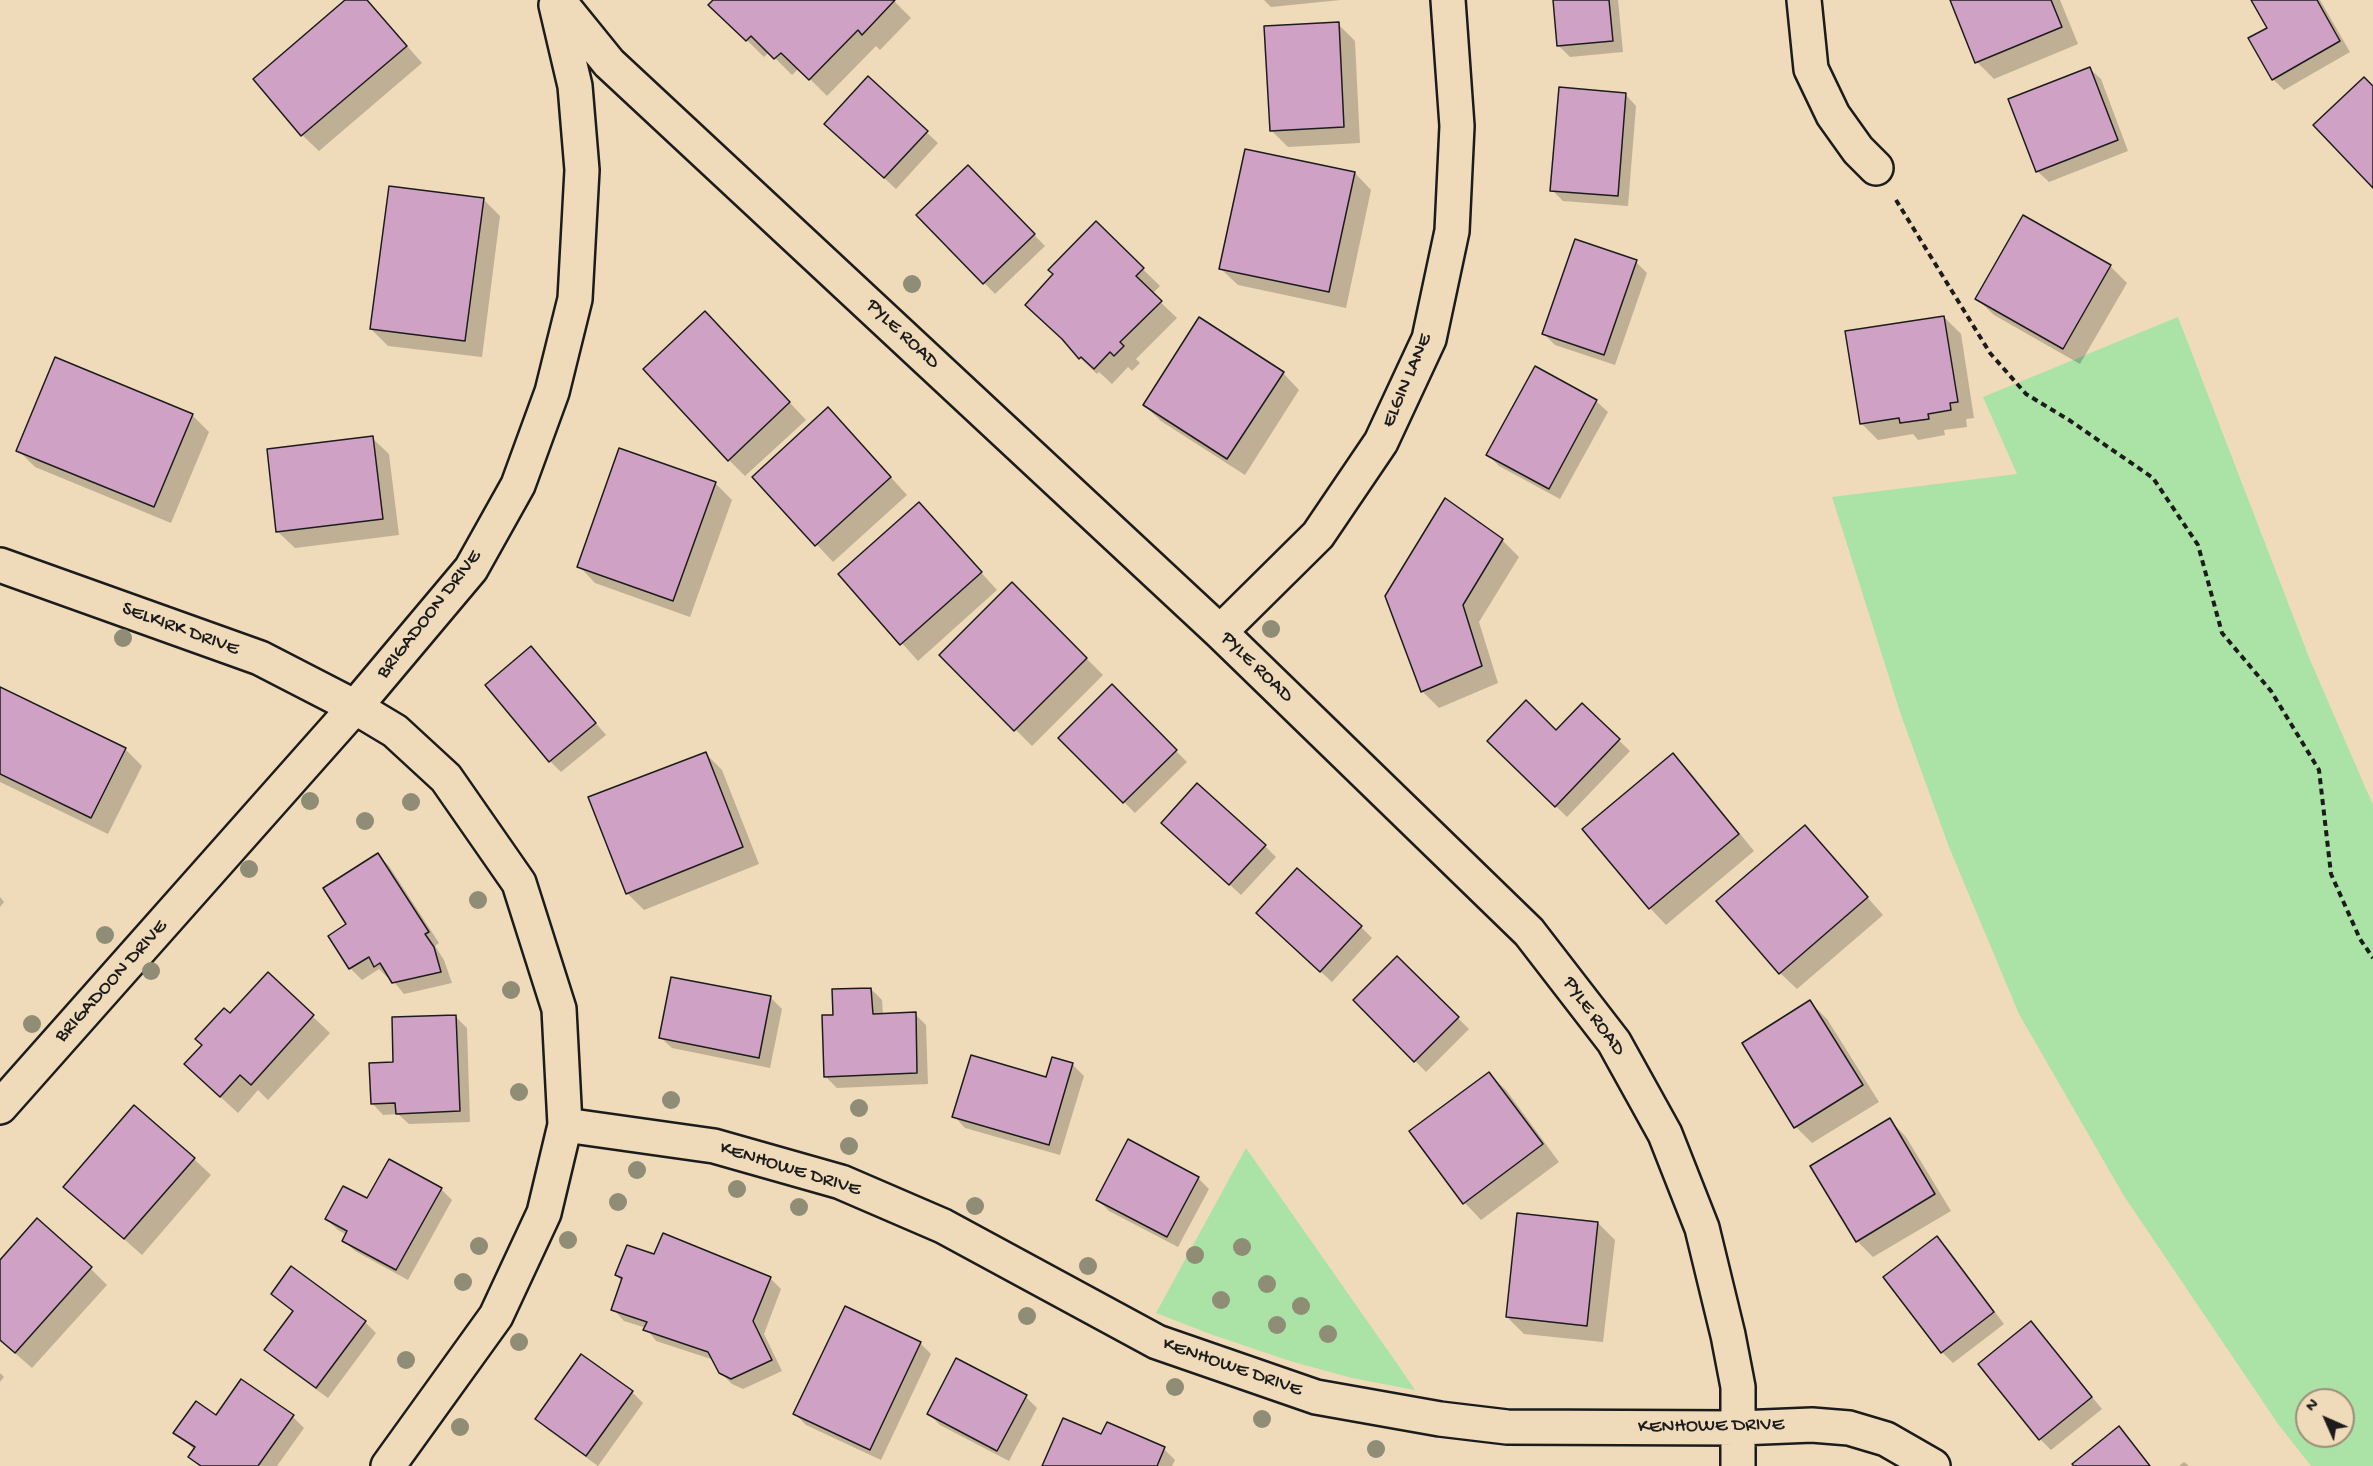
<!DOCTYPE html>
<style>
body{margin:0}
#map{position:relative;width:2373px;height:1466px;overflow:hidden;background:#efdbb9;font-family:"Gochi Hand",sans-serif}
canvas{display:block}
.north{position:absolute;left:2295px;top:1388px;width:60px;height:60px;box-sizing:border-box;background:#efdbb9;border:2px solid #9b8f7a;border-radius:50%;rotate:315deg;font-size:16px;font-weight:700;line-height:24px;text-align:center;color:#1c1c1c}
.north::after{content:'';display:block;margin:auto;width:21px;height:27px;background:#1c1c1c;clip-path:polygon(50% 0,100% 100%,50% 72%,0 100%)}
</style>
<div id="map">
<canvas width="2373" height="1466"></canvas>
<div class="north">N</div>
</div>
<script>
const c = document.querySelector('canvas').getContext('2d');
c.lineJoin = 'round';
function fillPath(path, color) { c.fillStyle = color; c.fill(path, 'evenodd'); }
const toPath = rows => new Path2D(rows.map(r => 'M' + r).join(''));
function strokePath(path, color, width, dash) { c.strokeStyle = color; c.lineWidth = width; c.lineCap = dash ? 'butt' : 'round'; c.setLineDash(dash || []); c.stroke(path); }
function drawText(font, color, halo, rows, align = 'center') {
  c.font = font + ' "Gochi Hand",sans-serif'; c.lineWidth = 4.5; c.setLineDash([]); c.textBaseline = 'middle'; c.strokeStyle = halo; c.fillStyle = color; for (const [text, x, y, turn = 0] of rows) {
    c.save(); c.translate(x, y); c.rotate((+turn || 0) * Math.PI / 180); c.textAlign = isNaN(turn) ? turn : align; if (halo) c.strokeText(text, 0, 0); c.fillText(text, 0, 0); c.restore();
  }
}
fillPath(toPath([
 [2178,317,2310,660,2373,805,2373,1466,2311,1466,2278,1424,2124,1196,2019,1014,1949,847,1901,715,1832,497,2017,474,1983,397],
 [2307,1400,2343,1400,2343,1436,2307,1436],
 [1246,1148,1398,1365,1415,1390,1352,1378,1290,1361,1213,1335,1156,1313]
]), '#abe2a5');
fillPath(toPath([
 [347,0,367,0,422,63,319,151,302,135],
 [715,0,893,0,911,18,880,50,876,46,827,96,799,68,792,75,769,52,764,57,710,4],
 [1264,0,1341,0,1271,7],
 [1554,0,1618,0,1623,52,1570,57,1559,46],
 [1952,0,2060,0,2078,44,1994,79,1977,62],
 [2253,0,2320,0,2350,52,2284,90,2273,79,2269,28],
 [1338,24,1355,41,1360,143,1288,147,1271,130],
 [2089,68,2101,79,2128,151,2049,182,2037,171],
 [868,78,938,143,896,189,838,135],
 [1625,94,1636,106,1628,206,1563,201,1552,190],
 [968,167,1045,246,995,294,918,215],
 [1355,173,1371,190,1346,308,1238,285,1221,269],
 [483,199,500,216,482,357,388,346,371,329],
 [1096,223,1160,286,1152,294,1177,318,1136,359,1140,363,1132,371,1128,367,1112,384,1099,372,1097,374,1080,358,1055,274],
 [1636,262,1647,273,1615,365,1555,345,1544,334],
 [2110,266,2127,283,2080,364,1994,315,1977,299],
 [1944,317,1961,334,1974,418,1966,419,1967,427,1944,430,1945,435,1918,440,1913,434,1878,440,1861,423],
 [722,330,806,420,745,476,729,460],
 [1536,368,1596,401,1608,412,1560,499,1499,466,1488,455],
 [1283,373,1299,390,1245,475,1161,421,1144,405],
 [192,415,209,432,171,523,35,467,18,450],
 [844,426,907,495,833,562,754,477],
 [372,438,389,454,399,535,295,548,278,532],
 [715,483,732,500,690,617,595,583,579,566],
 [919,504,997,590,918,661,840,574],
 [1502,540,1519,557,1479,622,1498,683,1439,708,1422,691,1386,596],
 [1012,584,1103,675,1032,746,941,655],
 [542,660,606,735,561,772,550,761],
 [1112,687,1187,762,1135,813,1060,738],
 [0,689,125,749,142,766,108,834,0,782],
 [1582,705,1630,751,1567,817,1489,741,1556,732],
 [705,753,722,770,759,864,644,910,627,893],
 [1673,755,1690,772,1754,851,1666,925,1650,908],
 [1805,827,1883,915,1797,989,1780,973],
 [1174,834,1265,846,1276,857,1241,895],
 [378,855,389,866,439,943,435,946,444,960,452,983,404,994,389,976,387,977,379,969,362,980,351,969,330,937,348,925],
 [0,897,4,902,0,907],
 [1269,924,1361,927,1372,938,1332,982],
 [1397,958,1469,1029,1426,1072,1355,1000],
 [268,974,330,1033,268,1100,258,1090,238,1113,203,1081,230,1015],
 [871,989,882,1000,883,1015,915,1014,926,1025,928,1084,837,1088,826,1077,835,1017],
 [770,997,782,1009,770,1068,672,1048,660,1037],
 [1810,1002,1827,1019,1879,1102,1812,1143,1796,1127],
 [455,1016,467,1028,470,1122,409,1124,398,1114,383,1115,372,1103,395,1063],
 [1053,1059,1073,1065,1084,1076,1060,1155,965,1128,954,1116,1047,1079],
 [1489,1074,1506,1090,1559,1162,1481,1220,1465,1203,1411,1132],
 [1890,1120,1906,1137,1951,1211,1873,1257,1857,1241],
 [194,1159,211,1175,142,1255,65,1187],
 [1198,1178,1209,1189,1178,1247,1109,1211,1098,1200],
 [441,1189,452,1200,408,1280,355,1251,343,1240,347,1235,338,1230,326,1219,368,1200],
 [1598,1223,1615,1240,1603,1342,1524,1334,1507,1317],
 [1937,1238,1948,1249,2004,1324,1953,1363,1942,1352],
 [655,1255,770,1278,781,1289,764,1334,782,1371,743,1389,732,1384,720,1372,714,1360,656,1341,646,1328,624,1321,613,1309,622,1281,616,1275],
 [0,1262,90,1268,107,1285,32,1368,0,1340],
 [273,1294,365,1322,376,1333,328,1398,277,1361,266,1350,294,1312],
 [2031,1323,2102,1409,2051,1450,2040,1439],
 [920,1343,931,1354,881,1460,806,1425,795,1414],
 [0,1373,4,1377,0,1382],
 [632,1392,643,1403,598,1466,548,1430,537,1419],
 [1026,1397,1037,1408,1009,1461,940,1425,928,1413],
 [216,1417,293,1417,304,1428,277,1466,199,1466,190,1457,195,1450,175,1433],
 [2119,1428,2151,1466,2075,1466],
 [1102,1436,1164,1449,1175,1460,1172,1466,1044,1466],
 [2184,1462,2189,1466,2179,1466]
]), '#0003');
const building = toPath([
 [345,0,367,0,407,46,301,136,253,79,345,0],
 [713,0,895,0,862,35,858,30,809,80,781,53,774,59,751,36,746,41,708,5,713,0],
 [1553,0,1609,0,1613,41,1557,46,1553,0],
 [1950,0,2051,0,2062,27,1975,63,1950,0],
 [2251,0,2317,0,2340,41,2272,80,2248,38,2267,28,2251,0],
 [1339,22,1344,127,1270,131,1264,26,1339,22],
 [2090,67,2118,140,2036,172,2008,99,2090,67],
 [868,76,928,131,884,178,824,124,868,76],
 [2364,77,2373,86,2373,188,2313,125,2364,77],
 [1559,87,1626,93,1618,196,1550,191,1559,87],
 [1245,149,1355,172,1329,292,1219,269,1245,149],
 [968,165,1035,234,983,284,916,215,968,165],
 [389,186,484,198,465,341,370,329,389,186],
 [2023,215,2111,265,2063,349,1975,299,2023,215],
 [1096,221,1144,268,1136,276,1162,301,1120,342,1124,346,1114,356,1110,352,1094,369,1081,357,1079,359,1062,339,1025,305,1053,274,1048,270,1096,221],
 [1575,239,1637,260,1604,355,1542,334,1575,239],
 [705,311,790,402,728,461,643,369,705,311],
 [1944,316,1958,402,1950,403,1951,410,1928,414,1929,419,1900,423,1899,418,1860,424,1845,331,1944,316],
 [1199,317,1284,372,1227,459,1143,405,1199,317],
 [55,357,193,414,154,507,16,451,55,357],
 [1535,366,1597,400,1549,489,1486,455,1535,366],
 [828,407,891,477,815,546,752,477,828,407],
 [373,436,383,519,276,532,267,449,373,436],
 [619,448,716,482,673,601,577,567,619,448],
 [1445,498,1503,539,1463,605,1482,666,1421,692,1385,596,1445,498],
 [919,502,982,572,900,645,838,574,919,502],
 [1012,582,1087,658,1014,731,939,655,1012,582],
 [531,646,596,723,549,762,485,685,531,646],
 [1112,684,1177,750,1123,803,1058,738,1112,684],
 [0,687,126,748,91,818,0,774,0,687],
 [1526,700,1556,730,1582,703,1620,739,1555,807,1487,741,1526,700],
 [706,752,743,847,626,894,588,797,706,752],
 [1673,753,1739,834,1649,909,1582,829,1673,753],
 [1197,783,1266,845,1229,885,1161,823,1197,783],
 [1805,825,1868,897,1779,974,1716,901,1805,825],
 [378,853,429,932,425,934,434,947,441,972,392,983,380,963,374,967,369,957,349,969,328,936,346,924,323,888,378,853],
 [1297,868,1362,926,1320,972,1256,913,1297,868],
 [1397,956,1459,1017,1414,1062,1353,1000,1397,956],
 [268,972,314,1015,251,1085,240,1075,220,1097,184,1064,202,1045,195,1039,224,1008,230,1013,268,972],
 [671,977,771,996,759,1058,659,1038,671,977],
 [871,988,873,1014,916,1012,917,1073,824,1077,822,1015,833,1015,832,989,871,988],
 [1810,1000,1863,1085,1794,1128,1742,1043,1810,1000],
 [456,1015,460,1111,396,1114,395,1103,371,1104,369,1063,393,1062,392,1017,456,1015],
 [971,1055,1046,1077,1052,1057,1073,1063,1049,1145,952,1117,971,1055],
 [1489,1072,1543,1144,1463,1204,1409,1131,1489,1072],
 [134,1105,195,1158,124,1239,63,1187,134,1105],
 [1890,1118,1935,1194,1856,1242,1810,1166,1890,1118],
 [1128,1139,1199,1177,1167,1237,1096,1200,1128,1139],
 [389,1159,442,1188,396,1270,342,1241,347,1231,325,1219,343,1186,367,1198,389,1159],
 [1517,1213,1598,1222,1587,1326,1506,1317,1517,1213],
 [37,1218,92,1267,15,1353,0,1340,0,1260,37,1218],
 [663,1233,771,1277,753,1321,772,1360,731,1379,719,1373,708,1352,643,1330,647,1322,611,1310,622,1278,615,1275,627,1245,654,1254,663,1233],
 [1937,1236,1994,1312,1941,1353,1883,1277,1937,1236],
 [291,1266,366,1321,316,1388,264,1350,293,1311,271,1294,291,1266],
 [845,1306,921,1342,870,1450,793,1414,845,1306],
 [2031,1321,2092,1397,2039,1440,1978,1364,2031,1321],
 [581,1354,633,1391,586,1456,535,1419,581,1354],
 [956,1358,1027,1395,997,1451,927,1414,956,1358],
 [241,1379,294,1415,258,1466,201,1466,188,1457,195,1447,173,1433,196,1401,216,1415,241,1379],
 [1063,1418,1101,1434,1107,1422,1165,1447,1157,1466,1042,1466,1063,1418],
 [2119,1426,2150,1466,2074,1466,2072,1464,2119,1426]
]);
fillPath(building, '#cfa2c5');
strokePath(building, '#1c1c1c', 1.5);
const street = toPath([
 [558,0,609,63,1220,632,1529,932,1614,1042,1665,1134,1702,1228,1728,1335,1738,1387,1738,1466],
 [1804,0,1811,69,1833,115,1858,150,1876,168],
 [0,565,260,658,355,707,395,731,446,778,519,883,559,1009,565,1125,544,1213,496,1316,388,1466],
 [1220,632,1318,535,1381,442,1429,339,1452,231,1457,126,1448,0],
 [0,1107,355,707,471,569,518,485,552,392,575,299,582,170,575,86,556,5],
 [565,1125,714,1146,841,1182,943,1226,1157,1342,1316,1397,1440,1419,1507,1427,1739,1428,1812,1425,1849,1428,1886,1439,1933,1466]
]);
strokePath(street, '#1c1c1c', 38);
strokePath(toPath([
 [1896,200,1990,353,2026,394,2069,420,2153,478,2198,545,2222,633,2271,691,2319,770,2331,874,2360,939,2373,958]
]), '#1c1c1c', 4, [6, 4.5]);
strokePath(street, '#efdbb9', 33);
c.fillStyle = '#8f8d75';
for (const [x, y] of [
 [912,284],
 [1271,629],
 [123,638],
 [310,801],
 [411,802],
 [365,821],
 [249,869],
 [478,900],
 [105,935],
 [151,971],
 [511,990],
 [32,1024],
 [519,1092],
 [671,1100],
 [859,1108],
 [849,1146],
 [637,1170],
 [737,1189],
 [618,1202],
 [975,1206],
 [799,1207],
 [568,1240],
 [479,1246],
 [1242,1247],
 [1195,1255],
 [1088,1266],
 [463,1282],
 [1267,1284],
 [1221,1300],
 [1301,1306],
 [1027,1316],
 [1277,1325],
 [1328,1334],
 [519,1342],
 [406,1360],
 [1175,1387],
 [1262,1419],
 [460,1427],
 [1376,1449]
]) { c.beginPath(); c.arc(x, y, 9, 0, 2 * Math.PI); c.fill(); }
drawText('20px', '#1c1c1c', '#efdbb9', [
 ["PYLE ROAD",902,335,43],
 ["ELGIN LANE",1408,381,-67],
 ["BRIGADOON DRIVE",430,615,-52],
 ["SELKIRK DRIVE",180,630,20],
 ["PYLE ROAD",1256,668,44],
 ["BRIGADOON DRIVE",112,982,-48],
 ["PYLE ROAD",1593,1017,54],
 ["KENHOWE DRIVE",790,1170,17],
 ["KENHOWE DRIVE",1232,1368,19],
 ["KENHOWE DRIVE",1711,1427,-1]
]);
</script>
